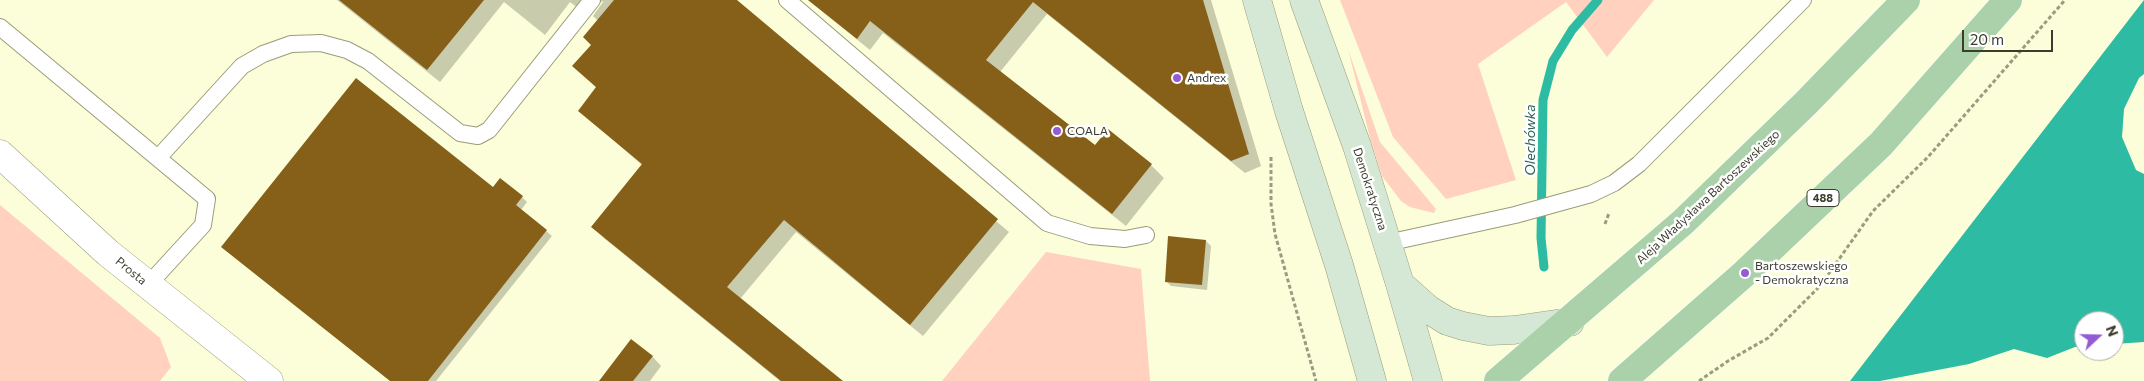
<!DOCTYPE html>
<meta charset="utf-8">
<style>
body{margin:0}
#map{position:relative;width:2144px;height:381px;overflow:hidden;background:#fbfed8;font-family:Commissioner,sans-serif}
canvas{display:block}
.north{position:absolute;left:2074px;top:311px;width:50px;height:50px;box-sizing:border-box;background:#fff;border:1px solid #b1b1ab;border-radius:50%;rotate:69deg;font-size:14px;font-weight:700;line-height:20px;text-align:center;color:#3c3d2e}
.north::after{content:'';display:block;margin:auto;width:18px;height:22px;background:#935cd4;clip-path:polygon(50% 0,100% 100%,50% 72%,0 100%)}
.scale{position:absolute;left:1962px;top:30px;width:91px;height:22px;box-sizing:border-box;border:2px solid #3c3d2e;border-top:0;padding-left:6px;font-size:15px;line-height:18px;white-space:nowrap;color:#3c3d2e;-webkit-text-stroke:4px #fff;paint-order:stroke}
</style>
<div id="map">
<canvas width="2144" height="381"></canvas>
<div class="north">N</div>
<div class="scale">20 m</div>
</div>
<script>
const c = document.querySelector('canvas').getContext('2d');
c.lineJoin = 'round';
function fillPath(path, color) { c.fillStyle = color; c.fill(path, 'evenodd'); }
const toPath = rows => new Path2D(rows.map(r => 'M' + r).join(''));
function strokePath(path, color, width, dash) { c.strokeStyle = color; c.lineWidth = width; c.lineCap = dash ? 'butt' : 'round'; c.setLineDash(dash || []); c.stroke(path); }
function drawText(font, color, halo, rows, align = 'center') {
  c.font = font + ' Commissioner,sans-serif'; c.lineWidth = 5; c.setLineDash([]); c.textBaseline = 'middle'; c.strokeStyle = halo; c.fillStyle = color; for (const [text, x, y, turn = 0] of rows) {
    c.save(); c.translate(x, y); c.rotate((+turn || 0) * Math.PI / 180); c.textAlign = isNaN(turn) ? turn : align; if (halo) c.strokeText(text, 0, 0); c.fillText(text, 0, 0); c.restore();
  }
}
fillPath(toPath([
 [1340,0,1654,0,1607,57,1566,2,1478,64,1516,180,1446,199,1393,137],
 [1348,49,1380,142,1436,209,1434,213,1410,207,1401,201,1382,176,1370,138],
 [0,205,160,338,171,367,160,381,0,381],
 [1046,252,1141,269,1150,381,942,381]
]), '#ffd1be');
fillPath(toPath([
 [2144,0,2144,74,2139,78,2124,109,2122,137,2136,170,2144,174,2144,342,2114,344,2114,321,2084,321,2084,346,2075,347,2047,358,2014,349,1969,364,1880,381,1850,381]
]), '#2dbba3');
fillPath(toPath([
 [337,0,735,0,1009,232,923,336,796,232,740,299,841,381,780,381,605,239,593,227,643,166,580,111,597,88,573,66,593,45,598,21,593,16,603,2,602,1,588,16,570,2,545,35,504,2,440,82],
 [808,0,1211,0,1261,166,1245,173,1047,14,1000,72,1095,147,1151,165,1164,178,1126,226,883,33,870,50],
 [493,189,522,197,527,202,521,210,552,236,436,381,391,381],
 [1206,241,1211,246,1207,290,1171,286,1166,281],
 [652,356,661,366,650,381,600,381]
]), '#0003');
strokePath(toPath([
 [1544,267,1541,238,1543,100,1553,61,1572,30,1598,0]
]), '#2dbba3', 9);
fillPath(toPath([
 [339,0,484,0,427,70],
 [614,0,737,0,998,219,910,325,784,220,727,287,843,381,781,381,591,227,642,164,578,111,596,87,572,66,591,45,583,37],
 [808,0,1203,0,1249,154,1231,161,1033,2,986,60,1095,145,1108,129,1152,164,1112,214,870,21,857,39],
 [356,78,493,187,500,178,523,196,516,205,547,230,428,381,390,381,221,247],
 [1168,236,1206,240,1202,285,1165,282],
 [631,339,653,356,633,381,599,381]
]), '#865f19');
const lane = toPath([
 [787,0,1047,223,1090,236,1125,239,1146,235],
 [0,27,207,199,203,225,148,285],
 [158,158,242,66,263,54,291,44,321,43,347,50,368,61,460,133,478,136,489,130,592,0],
 [1387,243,1515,215,1591,194,1614,183,1639,164,1803,0]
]);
const street = toPath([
 [0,154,108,253,269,381]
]);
const secondary = toPath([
 [1257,0,1289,111,1339,265,1372,381],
 [1304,0,1357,146,1400,284,1428,381],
 [1401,285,1428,309,1447,321,1463,326,1489,331,1514,330,1570,322]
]);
const primary = toPath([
 [1498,381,1683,222,1806,103,1906,0],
 [1622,381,1745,273,1881,144,2008,0]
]);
strokePath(lane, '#9a9c79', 18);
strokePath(street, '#9a9c79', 29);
strokePath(secondary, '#9a9c79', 29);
strokePath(primary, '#fff', 29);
strokePath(toPath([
 [1271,157,1271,204,1275,234,1316,381],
 [1605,224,1609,213],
 [1699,381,1728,361,1768,338,1820,286,1873,211,1928,157,2065,0]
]), '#9a9c81', 3, [4, 2.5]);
strokePath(lane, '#fff', 16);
strokePath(street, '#fff', 28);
strokePath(secondary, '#d5e8d5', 28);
strokePath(primary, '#aad1aa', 28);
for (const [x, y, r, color] of [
 [1177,78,5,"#935cd4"],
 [1057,131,5,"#935cd4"],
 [1745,273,5,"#935cd4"]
]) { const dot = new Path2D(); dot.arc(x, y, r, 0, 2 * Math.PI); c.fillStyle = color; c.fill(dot); strokePath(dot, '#fff', 2); }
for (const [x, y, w] of [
 [1823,198,32]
]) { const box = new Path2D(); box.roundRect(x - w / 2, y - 8.5, w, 17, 4); c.fillStyle = '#fff'; c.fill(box); strokePath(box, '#3c3d2e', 1); }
drawText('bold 11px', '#3c3d2e', null, [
 ["488",1823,198]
]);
drawText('12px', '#3c3d2e', '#fff', [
 ["Andrex",1187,78],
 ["COALA",1067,131],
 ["Bartoszewskiego",1755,266],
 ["- Demokratyczna",1755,280]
], 'left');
drawText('12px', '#3c3d2e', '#fff', [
 ["Demokratyczna",1370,189,72],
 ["Aleja Władysława Bartoszewskiego",1708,197,-43],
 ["Prosta",131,271,39]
]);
drawText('italic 14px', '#2c6257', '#fff', [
 ["Olechówka",1530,140,-90]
]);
</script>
